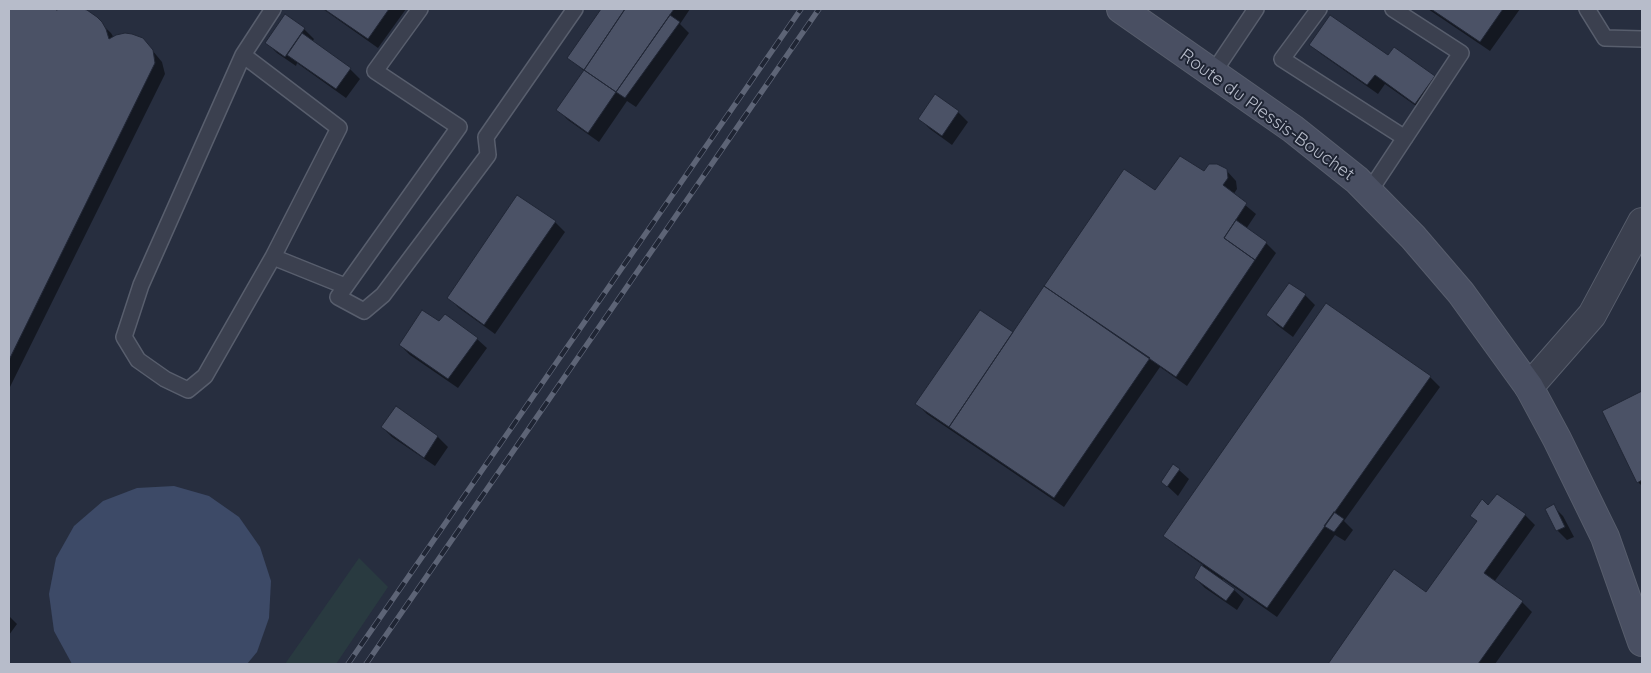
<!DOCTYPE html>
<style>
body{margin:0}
#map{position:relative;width:1651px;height:673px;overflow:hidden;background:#272e3f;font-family:Quicksand,sans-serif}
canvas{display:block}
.frame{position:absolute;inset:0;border:10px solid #b7bcca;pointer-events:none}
</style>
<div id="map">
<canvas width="1651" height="673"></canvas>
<div class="frame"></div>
</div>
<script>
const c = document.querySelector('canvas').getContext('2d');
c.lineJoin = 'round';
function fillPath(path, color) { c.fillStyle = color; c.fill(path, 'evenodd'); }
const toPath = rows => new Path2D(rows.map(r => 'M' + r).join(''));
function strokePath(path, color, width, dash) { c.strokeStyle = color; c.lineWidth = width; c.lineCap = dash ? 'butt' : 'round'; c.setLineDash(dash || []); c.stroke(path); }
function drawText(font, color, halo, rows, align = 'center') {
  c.font = font + ' Quicksand,sans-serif'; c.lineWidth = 4; c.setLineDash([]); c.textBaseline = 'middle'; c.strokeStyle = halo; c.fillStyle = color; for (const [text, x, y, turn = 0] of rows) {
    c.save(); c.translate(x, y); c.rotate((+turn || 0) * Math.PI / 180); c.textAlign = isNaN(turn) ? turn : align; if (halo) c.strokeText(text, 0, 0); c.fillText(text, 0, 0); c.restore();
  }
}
fillPath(toPath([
 [359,558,388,587,336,664,285,664]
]), '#293a40');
fillPath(toPath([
 [174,486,209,496,239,517,260,547,271,581,269,618,257,652,247,664,72,664,54,631,49,594,56,558,74,526,103,501,137,488]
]), '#3d4a67');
fillPath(toPath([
 [9,9,62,9,63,10,75,9,91,14,111,33,114,38,152,50,162,62,165,74,9,389],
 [323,9,406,9,378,48],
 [603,9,690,9,680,24,689,33,636,107,627,101,599,142,568,120,558,110,584,71,569,58],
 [1428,9,1520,9,1490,51],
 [286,16,304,29,314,39,312,42,350,69,360,79,346,98,297,63,296,66,277,53,267,43],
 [1311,45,1388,57,1434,77,1444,87,1426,113,1385,84,1378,94,1321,54],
 [958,112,968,122,952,145,930,129,920,119],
 [1226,170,1236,181,1237,189,1233,195,1256,214,1246,229,1266,243,1276,253,1187,386,1160,367,1064,507,927,414,917,404,980,311,1013,334,1155,192,1204,173],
 [517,197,555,222,565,232,495,334,459,308,449,298],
 [1289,284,1305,295,1315,305,1293,337,1277,325,1267,315],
 [439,323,477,339,487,348,458,388,410,355,400,345],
 [1430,377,1440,387,1344,521,1353,530,1345,541,1335,535,1277,617,1223,579,1222,581,1234,590,1244,599,1237,610,1205,588,1195,578,1203,565,1175,545,1165,535],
 [1642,392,1642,486,1638,482,1604,411],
 [396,408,438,437,448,447,435,466,392,437,382,427],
 [1179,470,1189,479,1178,496,1163,482],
 [1553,506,1563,516,1574,537,1567,540,1557,530],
 [1488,507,1525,515,1535,525,1494,582,1522,602,1532,612,1495,664,1329,664,1394,571,1427,594,1478,522,1472,516],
 [9,616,17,624,9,635]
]), '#0007');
const building = toPath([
 [9,9,56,9,56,10,61,9,83,9,87,10,97,17,102,22,106,29,109,39,116,35,125,33,132,34,143,38,153,50,155,63,9,360,9,9],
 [324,9,389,9,368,39,324,9],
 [601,9,625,9,584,70,567,58,601,9],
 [625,9,674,9,616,92,584,70,625,9],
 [1431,9,1503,9,1480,42,1431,9],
 [285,14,305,28,285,57,265,43,285,14],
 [670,15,680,22,625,98,616,92,670,15],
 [1330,15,1388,55,1394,47,1435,76,1415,104,1375,75,1367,85,1309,45,1330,15],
 [302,33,351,68,336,89,287,55,302,33],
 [584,70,616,92,588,133,556,110,584,70],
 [935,94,959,111,942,136,918,119,935,94],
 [1180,156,1204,171,1209,164,1217,164,1227,169,1228,178,1223,185,1247,203,1224,238,1255,260,1176,377,1044,286,1124,169,1155,190,1180,156],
 [517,195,556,221,484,325,447,298,517,195],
 [1236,220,1267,242,1255,260,1224,238,1236,220],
 [1289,283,1306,294,1283,328,1266,315,1289,283],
 [1044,286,1150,358,1054,498,949,427,1044,286],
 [1326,303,1431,376,1267,608,1163,536,1326,303],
 [422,310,439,321,445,314,478,338,448,379,399,345,422,310],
 [980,310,1013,332,949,427,915,404,980,310],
 [1642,391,1642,480,1637,483,1602,411,1642,391],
 [396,406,438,436,424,458,381,427,396,406],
 [1173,464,1180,469,1167,487,1161,482,1173,464],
 [1497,494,1526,514,1484,573,1523,601,1478,664,1328,664,1394,569,1426,592,1477,521,1470,516,1482,499,1488,505,1497,494],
 [1554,504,1565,527,1556,531,1545,509,1554,504],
 [1334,512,1344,519,1334,532,1324,526,1334,512],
 [1201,565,1235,589,1226,601,1194,578,1201,565]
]);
fillPath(building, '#4b5266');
strokePath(building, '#212736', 1);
const lane = toPath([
 [273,9,243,55,339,128,273,257,345,286],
 [420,9,375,71,459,127,338,297,364,311,383,295,488,155,486,137,575,9],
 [1319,9,1282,59,1405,138],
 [1587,9,1605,38,1642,39],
 [243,55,141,285,124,337,138,360,165,379,188,390,205,376,273,257],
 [1213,73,1256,9],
 [1369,192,1461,53,1393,9]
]);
const street = toPath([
 [1529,387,1592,315,1642,222]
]);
const secondary = toPath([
 [1121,9,1293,129,1357,180,1413,237,1461,293,1529,387,1557,439,1605,537,1642,642]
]);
strokePath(lane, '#585e6d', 18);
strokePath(street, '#585e6d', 30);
strokePath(secondary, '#585e6d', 30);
strokePath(lane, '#3b404f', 15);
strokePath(street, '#3b404f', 28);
strokePath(secondary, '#494f62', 28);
const rail = toPath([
 [348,664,801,9],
 [366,664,819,9]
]);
strokePath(rail, '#5d6476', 5.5);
strokePath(rail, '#1f2534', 4, [11]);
drawText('18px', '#b7bcca', '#1f2534', [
 ["Route du Plessis-Bouchet",1267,115,36]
]);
</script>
